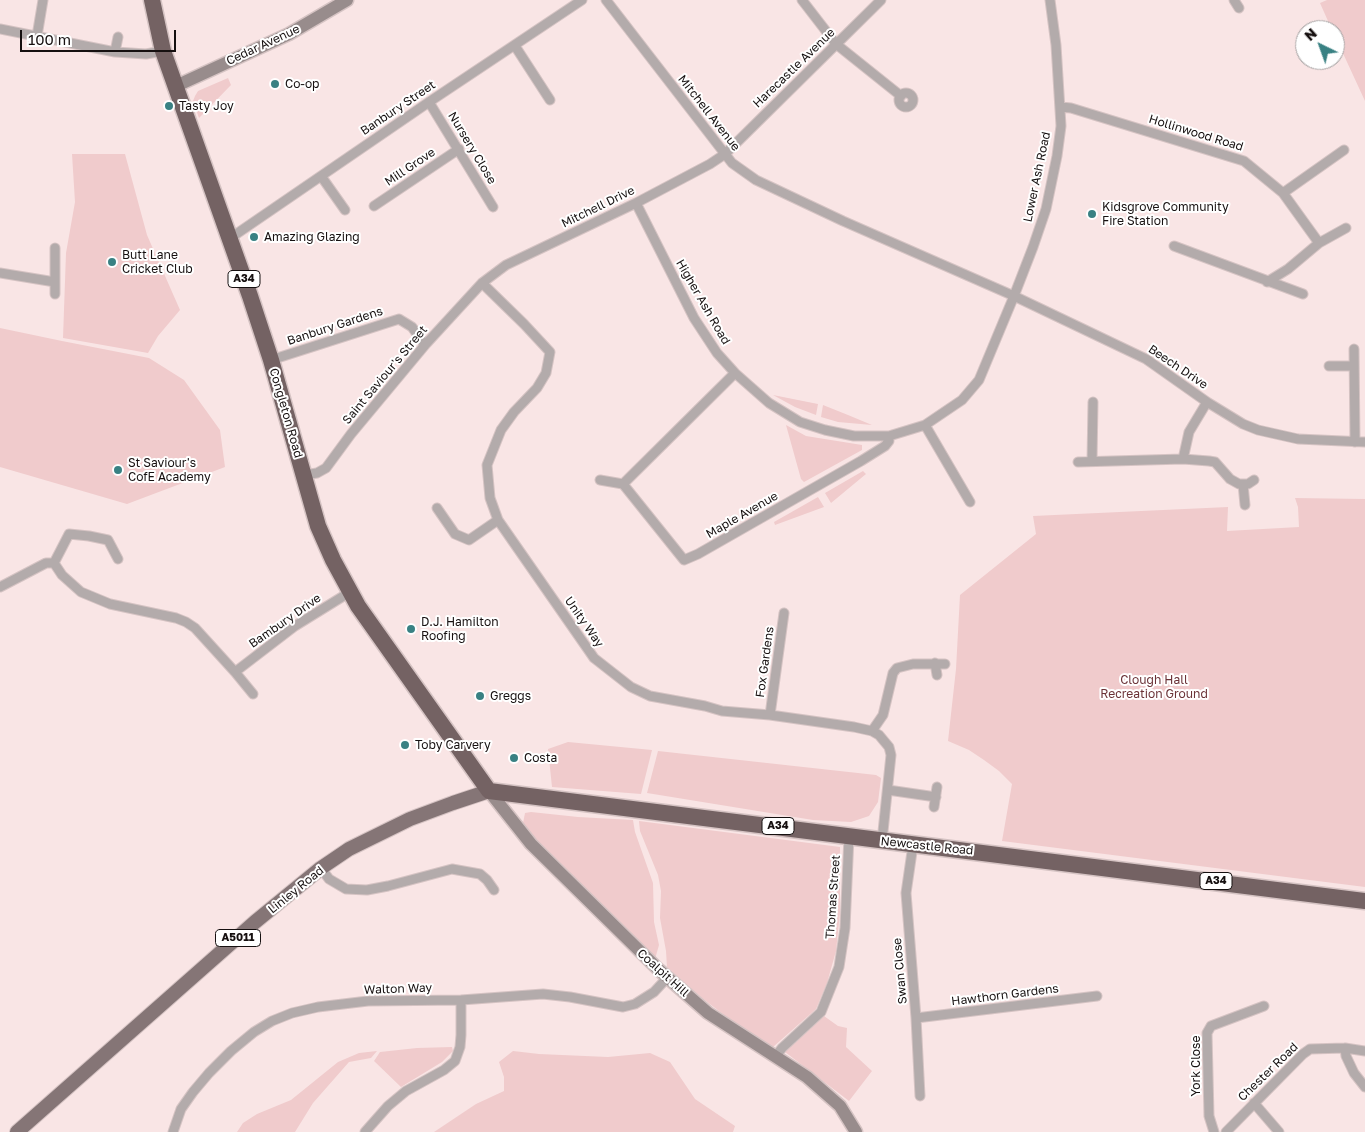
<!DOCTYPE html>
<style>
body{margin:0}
#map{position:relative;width:1365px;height:1132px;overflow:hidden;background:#f9e5e5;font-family:"Golos Text",sans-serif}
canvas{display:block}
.north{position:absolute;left:1295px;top:20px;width:50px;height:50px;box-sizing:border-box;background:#fff;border:1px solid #a29f9f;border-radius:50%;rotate:318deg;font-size:14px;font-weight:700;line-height:20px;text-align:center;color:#161010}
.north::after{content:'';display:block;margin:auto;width:18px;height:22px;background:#398183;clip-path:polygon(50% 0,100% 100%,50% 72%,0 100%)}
.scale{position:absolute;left:20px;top:30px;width:156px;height:22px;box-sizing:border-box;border:2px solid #161010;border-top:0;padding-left:6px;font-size:15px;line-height:18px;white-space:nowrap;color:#161010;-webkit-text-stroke:4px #fff;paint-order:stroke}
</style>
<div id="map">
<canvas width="1365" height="1132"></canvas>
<div class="north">N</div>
<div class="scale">100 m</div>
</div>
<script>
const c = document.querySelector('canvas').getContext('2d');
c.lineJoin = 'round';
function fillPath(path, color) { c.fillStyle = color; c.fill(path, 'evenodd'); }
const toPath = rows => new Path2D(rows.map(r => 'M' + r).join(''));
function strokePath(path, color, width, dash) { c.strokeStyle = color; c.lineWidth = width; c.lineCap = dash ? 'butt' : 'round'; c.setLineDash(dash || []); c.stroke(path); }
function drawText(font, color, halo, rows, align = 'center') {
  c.font = font + ' "Golos Text",sans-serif'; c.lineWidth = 4; c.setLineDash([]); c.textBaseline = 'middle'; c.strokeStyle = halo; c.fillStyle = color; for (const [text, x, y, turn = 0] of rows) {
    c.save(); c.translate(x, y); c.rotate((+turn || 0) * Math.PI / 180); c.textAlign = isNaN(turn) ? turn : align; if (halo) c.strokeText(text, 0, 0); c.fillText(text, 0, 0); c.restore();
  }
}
fillPath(toPath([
 [1327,0,1365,0,1365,101,1335,36,1335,30,1332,30,1320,3],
 [228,78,231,85,199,118,193,101,195,96,198,91],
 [72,154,125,154,147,235,180,310,158,336,148,353,63,338,66,253,75,202],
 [0,328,62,341,149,358,184,380,220,430,225,467,127,504,0,467],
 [773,395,818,404,816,415,795,407],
 [823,405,848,415,872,425,838,422,821,417],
 [786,425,806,436,862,445,862,450,804,482,801,479],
 [863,471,866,474,831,503,825,493],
 [818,497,824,507,775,525,774,522],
 [1295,498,1365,499,1365,887,1002,841,1012,784,999,771,984,760,969,750,948,741,956,669,960,595,1036,534,1033,516,1228,507,1227,531,1299,527,1298,507],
 [568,742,652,750,641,794,552,787,548,749],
 [658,751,876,775,881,778,878,802,869,816,851,822,813,820,647,793],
 [531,812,578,817,633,820,635,832,653,883,654,922,659,945,655,959,539,844,523,823,525,813],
 [639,821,840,847,840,913,836,951,827,983,816,1009,773,1047,737,1025,702,998,667,967,666,951,660,918,661,891,658,875,640,831],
 [824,1016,838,1026,847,1028,846,1047,872,1071,849,1101,785,1052],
 [452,1047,453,1051,442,1062,401,1087,374,1061,380,1052,417,1048],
 [377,1051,371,1058,349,1062,313,1103,295,1132,237,1132,243,1123,257,1114,291,1100,338,1062,359,1053],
 [513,1051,539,1054,608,1057,650,1053,670,1062,695,1099,735,1126,733,1132,434,1132,476,1104,504,1091,504,1077,499,1062]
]), '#f0cbcc');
const street = toPath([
 [606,0,732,163,756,180,843,221,1014,296,1146,359,1207,402,1243,424,1258,430,1298,439,1365,442],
 [802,0,836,44,901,96],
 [1234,0,1239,8],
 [0,29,115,52,146,54,163,51],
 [37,36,43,0],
 [515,46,550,100],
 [115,52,118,37],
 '899 100a7 7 0 1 1 14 0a7 7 0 1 1-14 0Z',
 [429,102,493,207],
 [1061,107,1071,108,1244,161,1283,193,1319,243],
 [321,176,345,210],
 [1283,193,1344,150],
 [636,203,694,318,717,353,735,373,769,403,800,422,825,430,854,436,889,436,925,425,962,400,979,380,1014,296,1033,247,1046,209,1057,156,1061,126,1056,45,1050,0],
 [374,206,459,149],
 [229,239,429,102,582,0],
 [1174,246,1303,294],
 [55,248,55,294],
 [0,273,55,282],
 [1267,282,1288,269,1319,243,1346,228],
 [482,283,524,324,550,352,546,373,537,388,514,412,501,430,487,465,490,498,498,520,594,658,631,687,650,696,705,706,722,711,770,715,854,727,872,731,879,735,889,747,891,755,882,841],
 [1354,349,1355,442],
 [271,360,399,319,412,327,425,345],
 [1329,366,1354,366],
 [735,373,623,484,684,560,698,554,861,461,885,446,889,441,889,436],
 [925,425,970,502],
 [1183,459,1189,432,1207,402],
 [1092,461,1093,402],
 [1078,462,1183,459,1209,461,1215,462,1230,479,1239,484,1248,484,1254,480],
 [304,475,317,473,326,468,351,434,425,345,482,283,506,265,636,203,710,164,725,154,881,0],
 [600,480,623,484],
 [1243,484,1245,505],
 [437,508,455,534,469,540,498,520],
 [54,563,69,534,89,536,108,540,118,559],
 [0,587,46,563,54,563,62,575,81,592,110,604,176,618,186,622,195,628,235,672,295,626,350,592],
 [935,663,937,675],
 [235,672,253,694],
 [770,715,784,613],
 [872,731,883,715,893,673,897,668,913,664,945,664],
 [888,790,936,797],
 [934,807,937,787],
 [913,845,906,893,916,1018,920,1096],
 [321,868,329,879,346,889,367,890,388,886,452,869,480,874,487,880,494,890],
 [916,1018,1097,996],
 [1345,1048,1346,1056,1354,1073,1365,1087],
 [776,1056,782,1048,821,1012,839,967,845,928,849,836],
 [1254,1103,1279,1132],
 [173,1132,181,1109,193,1092,209,1073,231,1051,254,1032,272,1021,292,1013,318,1007,368,1001,461,1000,543,994,570,997,623,1007,635,1004,654,992,667,978],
 [365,1132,388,1106,406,1091,444,1070,455,1061,460,1047,461,1035,461,1000],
 [1214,1132,1209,1116,1207,1033,1211,1026,1264,1006],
 [1226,1132,1303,1054,1310,1049,1345,1048,1365,1051]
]);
const secondary = toPath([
 [176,86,289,34,347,0],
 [489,791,531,844,659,970,708,1013,807,1077,840,1106,856,1132]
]);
const primary = toPath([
 [17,1132,255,922,321,868,349,849,410,819,453,803,489,791]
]);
const highway = toPath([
 [152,0,163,51,250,296,271,360,318,526,333,560,358,606,489,791,1365,901]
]);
strokePath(street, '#d5c3c3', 11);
strokePath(secondary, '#d5c3c3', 15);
strokePath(primary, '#d5c3c3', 16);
strokePath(highway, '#d5c3c3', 19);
strokePath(street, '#b3abab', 9);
strokePath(secondary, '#988c8c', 12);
strokePath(primary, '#857576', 14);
strokePath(highway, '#746263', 16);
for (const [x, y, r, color] of [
 [275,84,5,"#398183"],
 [169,106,5,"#398183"],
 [1092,214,5,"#398183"],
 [254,237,5,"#398183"],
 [112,262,5,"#398183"],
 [118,470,5,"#398183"],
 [411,629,5,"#398183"],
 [480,696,5,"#398183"],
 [405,745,5,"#398183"],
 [514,758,5,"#398183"]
]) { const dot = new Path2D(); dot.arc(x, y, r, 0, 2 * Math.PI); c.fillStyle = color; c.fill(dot); strokePath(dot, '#fff', 2); }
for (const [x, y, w] of [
 [244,279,32],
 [778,826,32],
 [1216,881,32],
 [238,938,45]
]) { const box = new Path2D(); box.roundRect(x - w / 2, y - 8.5, w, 17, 4); c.fillStyle = '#fff'; c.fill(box); strokePath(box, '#161010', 1); }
drawText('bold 11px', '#161010', null, [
 ["A34",244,279],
 ["A34",778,826],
 ["A34",1216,881],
 ["A5011",238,938]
]);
drawText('12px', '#161010', '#fff', [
 ["Cedar Avenue",263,45,-25],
 ["Harecastle Avenue",794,68,-44],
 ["Banbury Street",398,108,-34],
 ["Mitchell Avenue",709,113,52],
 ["Hollinwood Road",1196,133,17],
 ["Nursery Close",472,148,59],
 ["Mill Grove",410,167,-34],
 ["Lower Ash Road",1037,177,-78],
 ["Mitchell Drive",598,207,-26],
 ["Higher Ash Road",703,302,60],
 ["Banbury Gardens",335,326,-18],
 ["Beech Drive",1178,367,34],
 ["Saint Saviour's Street",385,375,-50],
 ["Congleton Road",286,413,74],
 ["Maple Avenue",742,515,-30],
 ["Bambury Drive",285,621,-35],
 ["Unity Way",584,622,55],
 ["Fox Gardens",765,662,-82],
 ["Newcastle Road",927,846,6],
 ["Linley Road",296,890,-39],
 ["Thomas Street",833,897,-86],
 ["Swan Close",900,971,-95],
 ["Coalpit Hill",663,973,42],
 ["Walton Way",398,989,-2],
 ["Hawthorn Gardens",1005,995,-7],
 ["York Close",1196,1066,-90],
 ["Chester Road",1268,1072,-44]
]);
drawText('12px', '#161010', '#fff', [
 ["Co-op",285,84],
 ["Tasty Joy",179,106],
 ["Kidsgrove Community",1102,207],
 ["Fire Station",1102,221],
 ["Amazing Glazing",264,237],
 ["Butt Lane",122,255],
 ["Cricket Club",122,269],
 ["St Saviour's",128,463],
 ["CofE Academy",128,477],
 ["D.J. Hamilton",421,622],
 ["Roofing",421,636],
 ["Greggs",490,696],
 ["Toby Carvery",415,745],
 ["Costa",524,758]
], 'left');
drawText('12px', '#6b3237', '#fff', [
 ["Clough Hall",1154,680],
 ["Recreation Ground",1154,694]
]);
</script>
